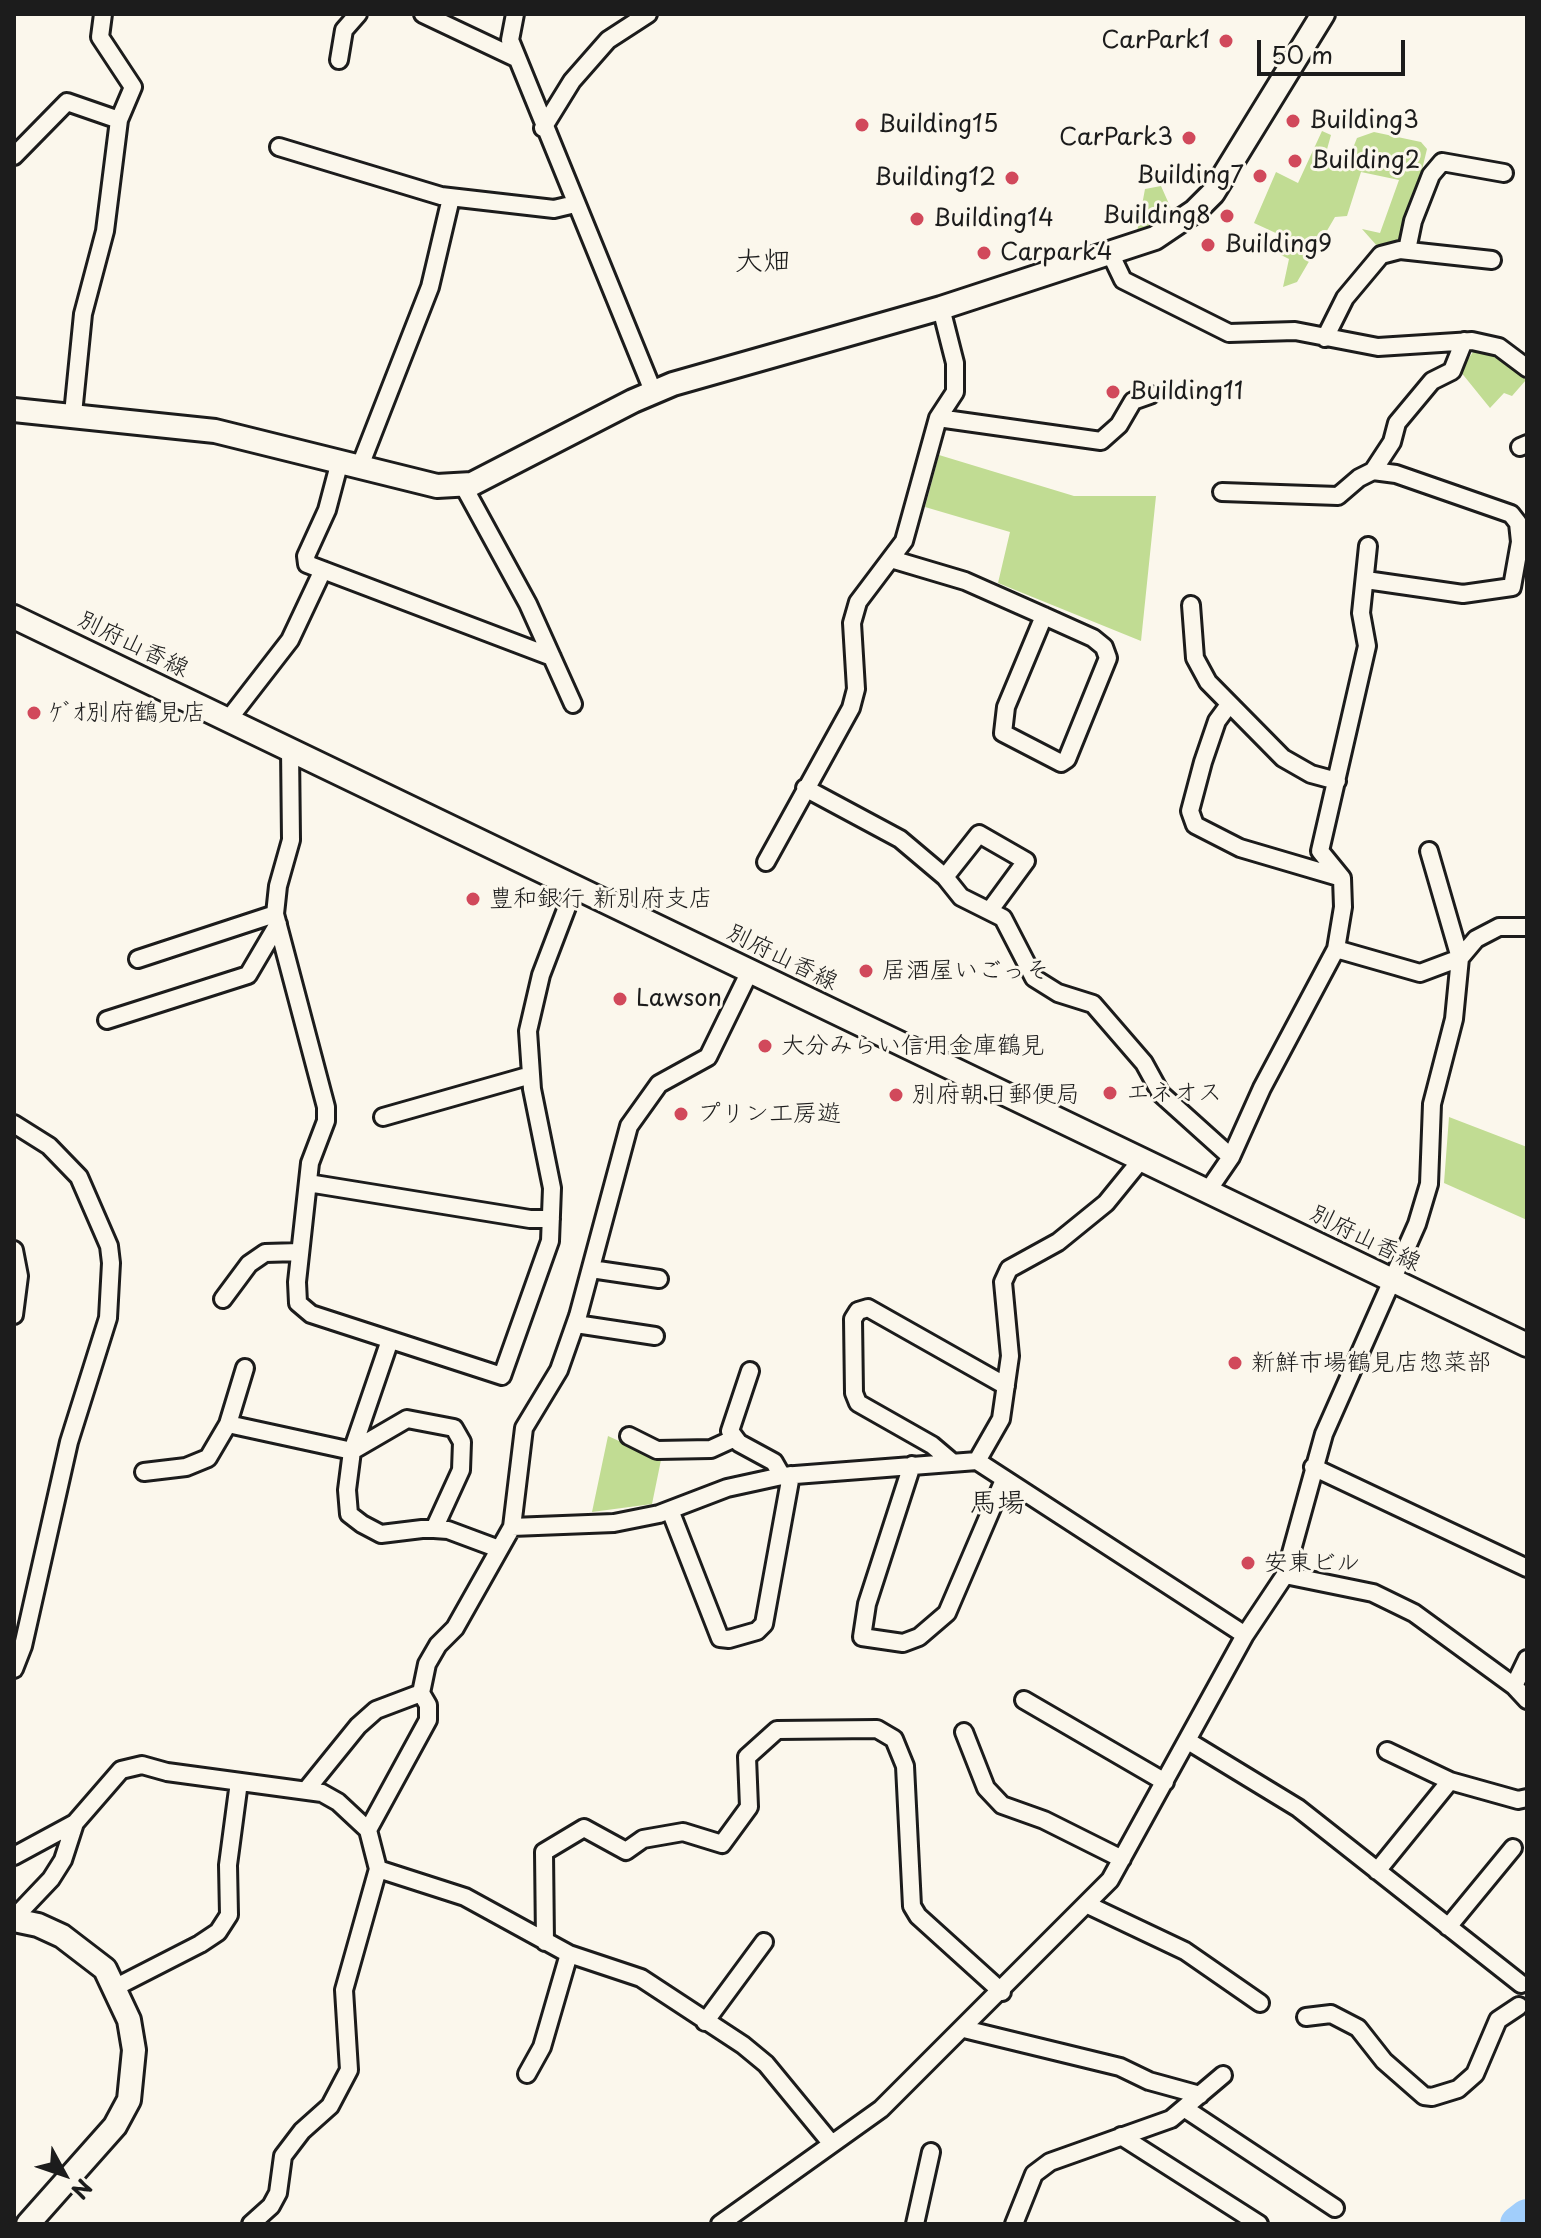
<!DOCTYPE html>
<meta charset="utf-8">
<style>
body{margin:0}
#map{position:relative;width:1541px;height:2238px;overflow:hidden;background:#fbf7ec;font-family:"Playpen Sans",sans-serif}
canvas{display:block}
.frame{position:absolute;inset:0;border:16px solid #1c1c1c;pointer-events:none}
.north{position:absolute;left:24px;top:2134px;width:80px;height:80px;-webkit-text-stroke:6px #fbf7ec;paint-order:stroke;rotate:130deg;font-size:22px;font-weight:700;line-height:32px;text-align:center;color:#1c1c1c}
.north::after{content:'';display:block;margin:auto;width:28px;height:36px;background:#1c1c1c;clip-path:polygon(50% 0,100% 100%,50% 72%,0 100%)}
.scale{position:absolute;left:1257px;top:40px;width:148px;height:36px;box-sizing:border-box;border:4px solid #1c1c1c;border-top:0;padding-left:10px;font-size:24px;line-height:28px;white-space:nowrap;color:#1c1c1c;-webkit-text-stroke:6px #fbf7ec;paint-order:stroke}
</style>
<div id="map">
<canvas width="1541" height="2238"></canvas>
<div class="frame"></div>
<div class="north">N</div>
<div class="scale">50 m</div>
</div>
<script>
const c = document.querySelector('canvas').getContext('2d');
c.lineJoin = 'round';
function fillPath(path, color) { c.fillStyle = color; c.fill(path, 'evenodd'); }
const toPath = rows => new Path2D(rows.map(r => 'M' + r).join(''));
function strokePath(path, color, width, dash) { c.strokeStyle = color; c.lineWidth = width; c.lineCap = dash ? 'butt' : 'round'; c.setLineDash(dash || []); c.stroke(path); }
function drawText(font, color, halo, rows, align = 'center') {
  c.font = font + ' "Playpen Sans","Klee One",sans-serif'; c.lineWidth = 6; c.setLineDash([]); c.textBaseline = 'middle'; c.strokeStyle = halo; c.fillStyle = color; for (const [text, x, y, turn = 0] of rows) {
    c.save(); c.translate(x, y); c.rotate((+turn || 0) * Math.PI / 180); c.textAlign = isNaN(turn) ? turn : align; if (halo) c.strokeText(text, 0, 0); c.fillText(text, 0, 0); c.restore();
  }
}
fillPath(toPath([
 [1322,131,1331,135,1324,160,1345,168,1357,138,1374,132,1421,142,1427,149,1406,236,1378,247,1362,229,1380,233,1399,180,1361,172,1347,216,1335,217,1297,282,1283,287,1289,259,1277,253,1278,234,1254,223,1276,172,1298,183],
 [1161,186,1173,213,1137,232,1145,189],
 [1473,352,1494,352,1526,380,1512,396,1504,393,1490,408,1460,371],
 [939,455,1074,496,1156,496,1141,641,998,583,1010,532,925,507],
 [1449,1117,1527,1147,1527,1220,1444,1183],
 [608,1436,661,1460,652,1504,592,1512]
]), '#c1dc93');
strokePath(toPath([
 [1518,2224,1527,2217]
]), '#a1cefb', 36);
const street = toPath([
 [423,14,516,58],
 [515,14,510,40,653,391],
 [339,60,344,30,358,14],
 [543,128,572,81,608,40,648,14],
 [279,147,441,196,554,209,575,204],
 [14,156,67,102,119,120],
 [1407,250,1413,221,1431,175,1442,162,1504,173],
 [1111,255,1123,280,1229,333,1295,331,1378,347,1472,341,1499,347,1527,368],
 [1325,338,1345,298,1381,255,1400,250,1492,260],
 [73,414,83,314,105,231,119,120,133,87,100,37,103,14],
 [938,418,1101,441,1119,425,1133,401,1150,395],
 [1520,447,1527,444],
 [340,461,327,510,306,556,307,564,552,657],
 [360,466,430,287,451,198],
 [1373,471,1392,442,1397,423,1432,381,1452,371,1464,341],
 [464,487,528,604,573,704],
 [1222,492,1338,496,1359,478,1373,471,1396,474,1511,514,1518,523,1520,542,1512,587,1463,594,1366,580],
 [891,559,965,581,1044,616,1093,638,1104,647,1108,658,1067,759,1061,763,1003,733,1006,707,1044,616],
 [1191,605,1195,658,1208,682,1283,758,1311,774,1337,781],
 [1228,706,1217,721,1203,762,1190,811,1195,825,1240,848,1342,878],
 [228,720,290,640,323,570],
 [290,749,291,840,278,886,275,914,326,1107,326,1121,310,1163,297,1282,298,1303,311,1314,502,1376,550,1241,552,1188,532,1089,528,1031,541,975,575,886],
 [805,788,900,839,945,877,961,897,1003,918,1034,978,1058,993,1093,1004,1144,1063,1161,1094,1231,1157],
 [766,862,851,708,856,689,852,623,858,602,904,541,938,418,955,392,955,363,941,308],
 [945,877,979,834,1026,861,990,910],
 [1336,949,1420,973,1460,958,1476,939,1499,927,1527,927],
 [138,959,275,914],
 [107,1020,248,975,278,924],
 [383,1117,531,1075],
 [14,1124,49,1146,79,1177,109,1246,111,1263,108,1318,69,1442,23,1646,14,1669],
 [308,1183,530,1219,551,1219],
 [1207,1192,1231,1157,1262,1088,1336,949,1343,907,1342,878,1320,851,1367,646,1361,613,1368,546],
 [14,1250,19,1276,14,1315],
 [591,1269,659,1279],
 [223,1299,249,1264,265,1253,300,1252],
 [576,1324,655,1336],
 [750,1371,730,1431,739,1443,774,1462,782,1476],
 [228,1424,245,1368],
 [629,1436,657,1450,711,1449,735,1438],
 [977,1461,1001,1419,1010,1356,1003,1282,1009,1269,1058,1242,1106,1203,1141,1160],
 [952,1462,932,1445,858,1403,854,1393,853,1319,858,1311,868,1308,1006,1386],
 [912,1465,867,1604,862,1637,903,1643,919,1637,947,1613,1004,1480],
 [1313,1467,1527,1568],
 [144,1472,186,1467,208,1458,228,1424,352,1451,390,1340],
 [670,1510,720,1638,729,1639,757,1631,764,1624,791,1475],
 [512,1527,614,1523,659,1514,727,1488,782,1476,977,1461,1245,1635],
 [434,1529,461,1470,462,1442,454,1428,407,1419,352,1451,347,1490,349,1514,362,1524,381,1534,422,1529,434,1529,448,1530,499,1549],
 [1285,1575,1373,1593,1414,1613,1514,1686,1527,1700],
 [1514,1686,1527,1659],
 [1024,1700,1165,1782],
 [964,1732,986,1788,1002,1805,1044,1820,1122,1859],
 [1188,1741,1298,1808,1521,1984],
 [1387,1751,1450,1781,1518,1800,1527,1798],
 [307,1789,358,1726,376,1710,421,1693,427,1664,438,1645,455,1628,512,1527,524,1428,559,1370,578,1316,629,1126,659,1084,708,1057,750,971],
 [368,1830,428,1720,428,1705,421,1693],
 [14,1856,75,1823],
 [1377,1871,1450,1781],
 [1088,1905,1185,1951,1260,2003],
 [14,1918,51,1879,63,1860,75,1823,121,1770,142,1765,167,1772,322,1793,338,1802,368,1830,378,1869,465,1897,569,1954,641,1978,743,2045,766,2064,831,2143],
 [1448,1927,1513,1848],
 [545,1942,544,1852,584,1828,626,1851,643,1839,683,1832,722,1844,749,1807,747,1757,777,1730,877,1729,894,1739,905,1766,912,1906,918,1916,1002,1992],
 [116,1987,200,1944,218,1932,229,1915,228,1865,239,1782],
 [1306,2017,1331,2014,1358,2028,1384,2061,1424,2096,1432,2097,1458,2089,1475,2074,1498,2020,1519,2006],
 [705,2022,764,1942],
 [964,2029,1120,2067,1149,2081,1200,2095],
 [527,2074,542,2047,569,1954],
 [1184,2108,1335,2208],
 [1121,2136,1259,2224],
 [251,2224,271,2206,278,2193,283,2156,302,2131,330,2106,349,2070,344,1990,378,1869],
 [720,2224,881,2109,1110,1880,1245,1635,1285,1575,1324,1434,1417,1224,1429,1184,1432,1104,1454,1019,1460,958,1429,851],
 [915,2224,931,2152],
 [1014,2224,1034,2174,1050,2162,1171,2119,1223,2075]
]);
const secondary = toPath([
 [14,410,215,431,437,486,472,484,633,401,673,384,941,308,1155,238,1195,211,1213,193,1323,14],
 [14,617,1527,1345],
 [14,1920,38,1925,62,1936,105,1969,129,2020,134,2050,129,2100,115,2126,28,2224]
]);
strokePath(street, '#1c1c1c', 22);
strokePath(secondary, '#1c1c1c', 28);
strokePath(street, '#fbf7ec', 16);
strokePath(secondary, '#fbf7ec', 22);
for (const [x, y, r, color] of [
 [1226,41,8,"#d1495b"],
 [1293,121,8,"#d1495b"],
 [862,125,8,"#d1495b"],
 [1189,138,8,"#d1495b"],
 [1295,161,8,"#d1495b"],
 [1260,176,8,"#d1495b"],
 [1012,178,8,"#d1495b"],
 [1227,216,8,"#d1495b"],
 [917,219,8,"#d1495b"],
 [1208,245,8,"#d1495b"],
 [984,253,8,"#d1495b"],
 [1113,392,8,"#d1495b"],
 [34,713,8,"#d1495b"],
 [473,899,8,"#d1495b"],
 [866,971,8,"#d1495b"],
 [620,999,8,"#d1495b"],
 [765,1046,8,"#d1495b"],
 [1110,1093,8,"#d1495b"],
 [896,1095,8,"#d1495b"],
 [681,1114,8,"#d1495b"],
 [1235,1363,8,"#d1495b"],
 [1248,1563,8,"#d1495b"]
]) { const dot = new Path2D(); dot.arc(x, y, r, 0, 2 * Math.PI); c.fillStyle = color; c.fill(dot); strokePath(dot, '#fbf7ec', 3); }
drawText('24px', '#1c1c1c', '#fbf7ec', [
 ["CarPark1",1210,41,"right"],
 ["Building3",1309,121],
 ["Building15",878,125],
 ["CarPark3",1173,138,"right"],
 ["Building2",1311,161],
 ["Building7",1244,176,"right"],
 ["Building12",996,178,"right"],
 ["Building8",1211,216,"right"],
 ["Building14",933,219],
 ["Building9",1224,245],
 ["Carpark4",1000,253],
 ["Building11",1129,392],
 ["ｹﾞｵ別府鶴見店",50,713],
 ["豊和銀行 新別府支店",489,899],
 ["居酒屋いごっそ",882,971],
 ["Lawson",636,999],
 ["大分みらい信用金庫鶴見",781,1046],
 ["エネオス",1126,1093],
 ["別府朝日郵便局",912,1095],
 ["プリン工房遊",697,1114],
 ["新鮮市場鶴見店惣菜部",1251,1363],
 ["安東ビル",1264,1563]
], 'left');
drawText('24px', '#1c1c1c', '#fbf7ec', [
 ["別府山香線",133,645,26],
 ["別府山香線",782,958,26],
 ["別府山香線",1365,1239,26]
]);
drawText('28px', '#1c1c1c', '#fbf7ec', [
 ["大畑",763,262],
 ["馬場",997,1504]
]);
</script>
